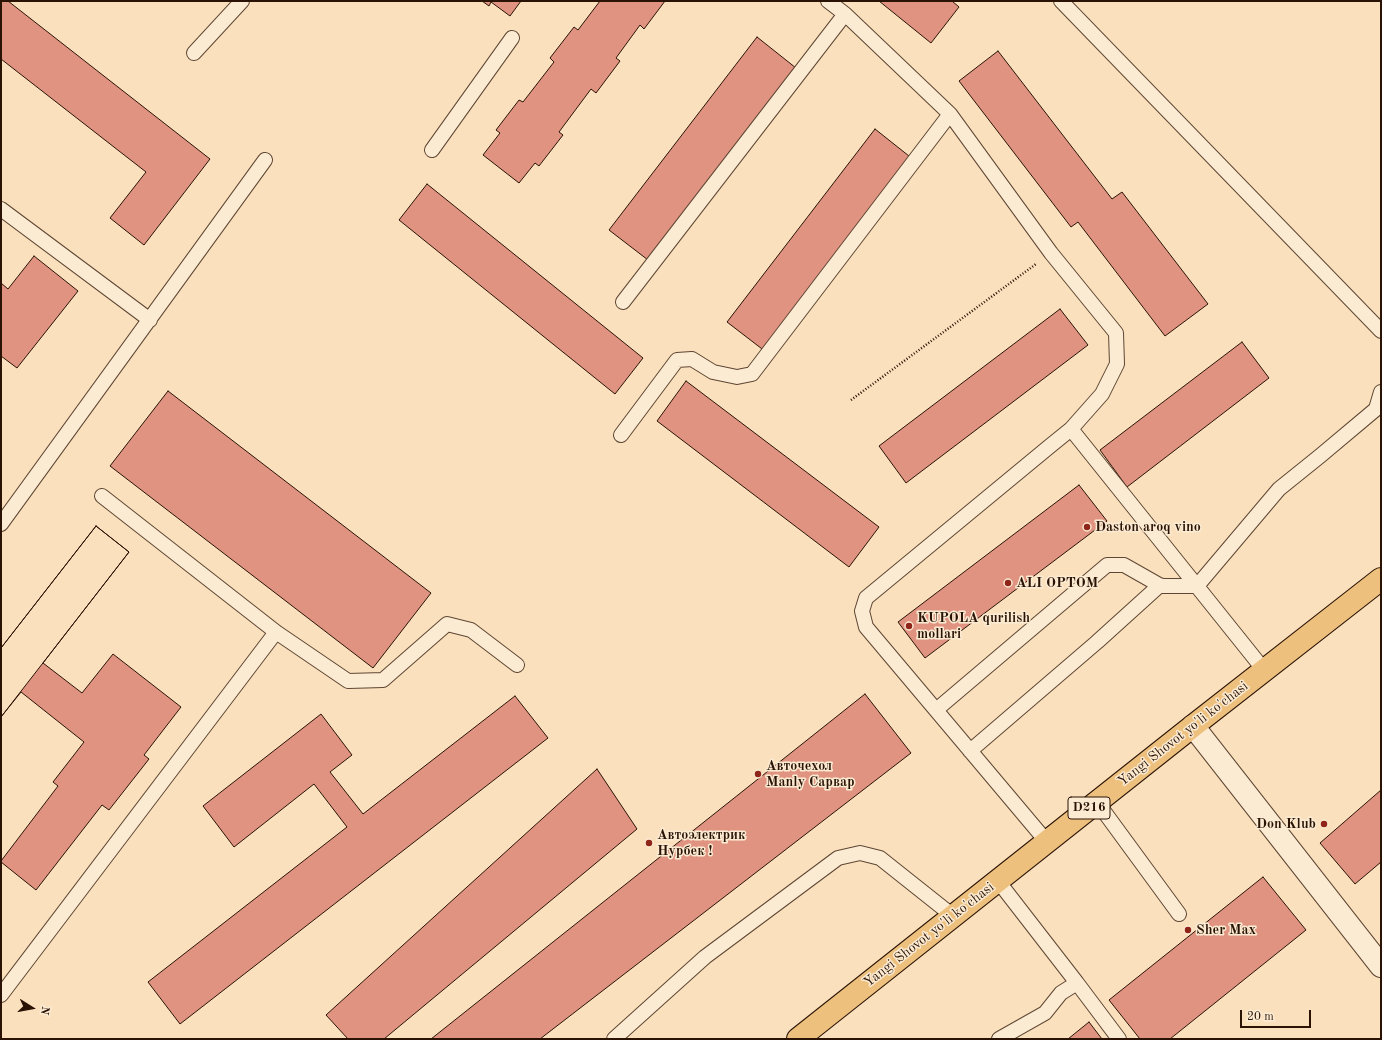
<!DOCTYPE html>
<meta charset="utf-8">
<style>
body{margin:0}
#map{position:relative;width:1382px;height:1040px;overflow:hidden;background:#fae0bc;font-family:"Old Standard TT",serif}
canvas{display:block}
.frame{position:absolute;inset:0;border:2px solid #2a1305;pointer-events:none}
.north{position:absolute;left:12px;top:988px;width:40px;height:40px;-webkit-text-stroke:3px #fcebd3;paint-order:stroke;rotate:101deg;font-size:11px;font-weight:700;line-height:16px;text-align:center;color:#2a1305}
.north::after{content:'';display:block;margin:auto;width:14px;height:18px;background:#2a1305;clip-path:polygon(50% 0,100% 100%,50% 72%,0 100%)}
.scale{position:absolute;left:1240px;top:1010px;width:71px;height:18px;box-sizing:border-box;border:2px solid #2a1305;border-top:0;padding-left:5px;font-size:12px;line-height:14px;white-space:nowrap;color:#2a1305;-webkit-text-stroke:3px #fcebd3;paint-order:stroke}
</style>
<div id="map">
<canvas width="1382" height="1040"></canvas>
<div class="frame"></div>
<div class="north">N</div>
<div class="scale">20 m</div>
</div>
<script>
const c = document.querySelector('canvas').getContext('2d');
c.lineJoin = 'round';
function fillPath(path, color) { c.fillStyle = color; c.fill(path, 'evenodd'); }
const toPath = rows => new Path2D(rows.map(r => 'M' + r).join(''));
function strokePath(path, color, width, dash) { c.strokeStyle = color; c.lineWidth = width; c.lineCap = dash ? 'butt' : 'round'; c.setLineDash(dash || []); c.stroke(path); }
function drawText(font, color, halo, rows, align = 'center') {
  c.font = font + ' "Old Standard TT",serif'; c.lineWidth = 3; c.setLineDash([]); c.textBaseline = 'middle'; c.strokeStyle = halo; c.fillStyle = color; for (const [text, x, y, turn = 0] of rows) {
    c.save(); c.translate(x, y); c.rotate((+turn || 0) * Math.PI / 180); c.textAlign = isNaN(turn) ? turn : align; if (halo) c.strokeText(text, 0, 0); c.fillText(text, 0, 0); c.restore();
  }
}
const building = toPath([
 [1,1,8,1,210,159,144,245,110,218,146,172,1,59,1,1],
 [482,1,521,1,510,16,491,2,489,6,482,1],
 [600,1,665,1,644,29,640,25,616,58,620,61,596,93,591,89,559,132,563,135,539,166,535,163,519,183,483,155,500,133,496,130,519,100,523,102,554,62,550,58,574,27,578,30,600,1],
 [879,1,952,1,959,7,931,43,879,1],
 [757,37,796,68,648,260,609,230,757,37],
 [998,51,1112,199,1122,192,1208,304,1165,336,1078,222,1071,227,959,81,998,51],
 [875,129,914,160,766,352,727,322,875,129],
 [427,184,643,358,615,394,399,220,427,184],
 [34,256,78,291,17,368,1,356,1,283,8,289,34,256],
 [1060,309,1088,345,906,483,879,446,1060,309],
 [1242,342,1269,378,1127,487,1100,450,1242,342],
 [686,381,879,527,849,567,657,421,686,381],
 [168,391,431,593,373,668,110,466,168,391],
 [1079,485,1107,521,925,658,898,622,1079,485],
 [96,526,129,552,43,663,82,693,113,654,181,707,144,755,149,759,109,810,102,805,36,890,1,862,1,861,58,786,53,782,84,742,21,692,1,717,1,648,96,526],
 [96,526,129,552,1,717,1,648,96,526],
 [865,694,911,753,540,1039,431,1039,865,694],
 [515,696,548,738,180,1024,148,982,347,827,314,784,234,847,203,806,321,714,352,755,330,772,363,814,515,696],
 [597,769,637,829,384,1039,348,1039,326,1015,597,769],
 [1381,790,1381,862,1355,884,1320,843,1381,790],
 [1263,877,1306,930,1170,1039,1140,1039,1109,1000,1263,877],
 [1089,1022,1102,1039,1068,1039,1089,1022]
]);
fillPath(building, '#e09381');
strokePath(building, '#2a1305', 1);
const service = toPath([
 [828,1,845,14,950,114,1051,253,1116,333,1117,364,1102,394,1071,429,1264,670],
 [1061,1,1381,331],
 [194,53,242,1],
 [432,150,512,38],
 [1,209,150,320],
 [623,302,845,14],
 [621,435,677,360,692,359,713,372,737,377,752,374,950,114],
 [102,496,276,632,348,681,383,680,447,624,471,630,517,665],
 [1,524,265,160],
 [936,710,1107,565,1124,565,1161,586,1197,586,1279,489,1320,456,1376,409,1381,392],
 [970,751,1097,642,1160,585],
 [1097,802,1179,914],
 [1047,842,866,627,862,611,866,598,1050,446,1071,429],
 [998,881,1077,983,1061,993,1045,1013,999,1039],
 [1077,983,1119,1039],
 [1,995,276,632],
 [614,1039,705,957,838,858,860,853,880,858,953,916]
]);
const minor = toPath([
 [1193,726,1381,966]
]);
const primary = toPath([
 [798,1039,1193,726,1381,579]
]);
strokePath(service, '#5e4633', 16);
strokePath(minor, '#5e4633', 24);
strokePath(primary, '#2a1305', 24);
strokePath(toPath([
 [851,400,1036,264]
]), '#2a1305', 2.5, [1, 2]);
strokePath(service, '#fcebd3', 14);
strokePath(minor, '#fcebd3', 22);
strokePath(primary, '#edc07e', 22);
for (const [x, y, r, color] of [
 [1087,527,4,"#8f2418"],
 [1008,583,4,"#8f2418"],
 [909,626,4,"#8f2418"],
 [758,774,4,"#8f2418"],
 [1324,824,4,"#8f2418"],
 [649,843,4,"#8f2418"],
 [1188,930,4,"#8f2418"]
]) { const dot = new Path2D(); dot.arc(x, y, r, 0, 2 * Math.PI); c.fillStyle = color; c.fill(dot); strokePath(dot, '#fcebd3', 1.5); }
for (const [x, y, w] of [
 [1089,808,42]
]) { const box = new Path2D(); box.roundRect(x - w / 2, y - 11, w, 22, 3); c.fillStyle = '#fcebd3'; c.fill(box); strokePath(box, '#2a1305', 1); }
drawText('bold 13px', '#2a1305', null, [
 ["D216",1089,808]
]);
drawText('bold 14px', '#2a1305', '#fcebd3', [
 ["Daston aroq vino",1095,527],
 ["ALI OPTOM",1016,583],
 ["KUPOLA qurilish",917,618],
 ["mollari",917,634],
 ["Авточехол",766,766],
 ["Manly Сарвар",766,782],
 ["Don Klub",1316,824,"right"],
 ["Автоэлектрик",657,835],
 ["Нурбек !",657,851],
 ["Sher Max",1196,930]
], 'left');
drawText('14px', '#2a1305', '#fcebd3', [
 ["Yangi Shovot yo'li ko'chasi",1183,734,-38],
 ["Yangi Shovot yo'li ko'chasi",929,935,-38]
]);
</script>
